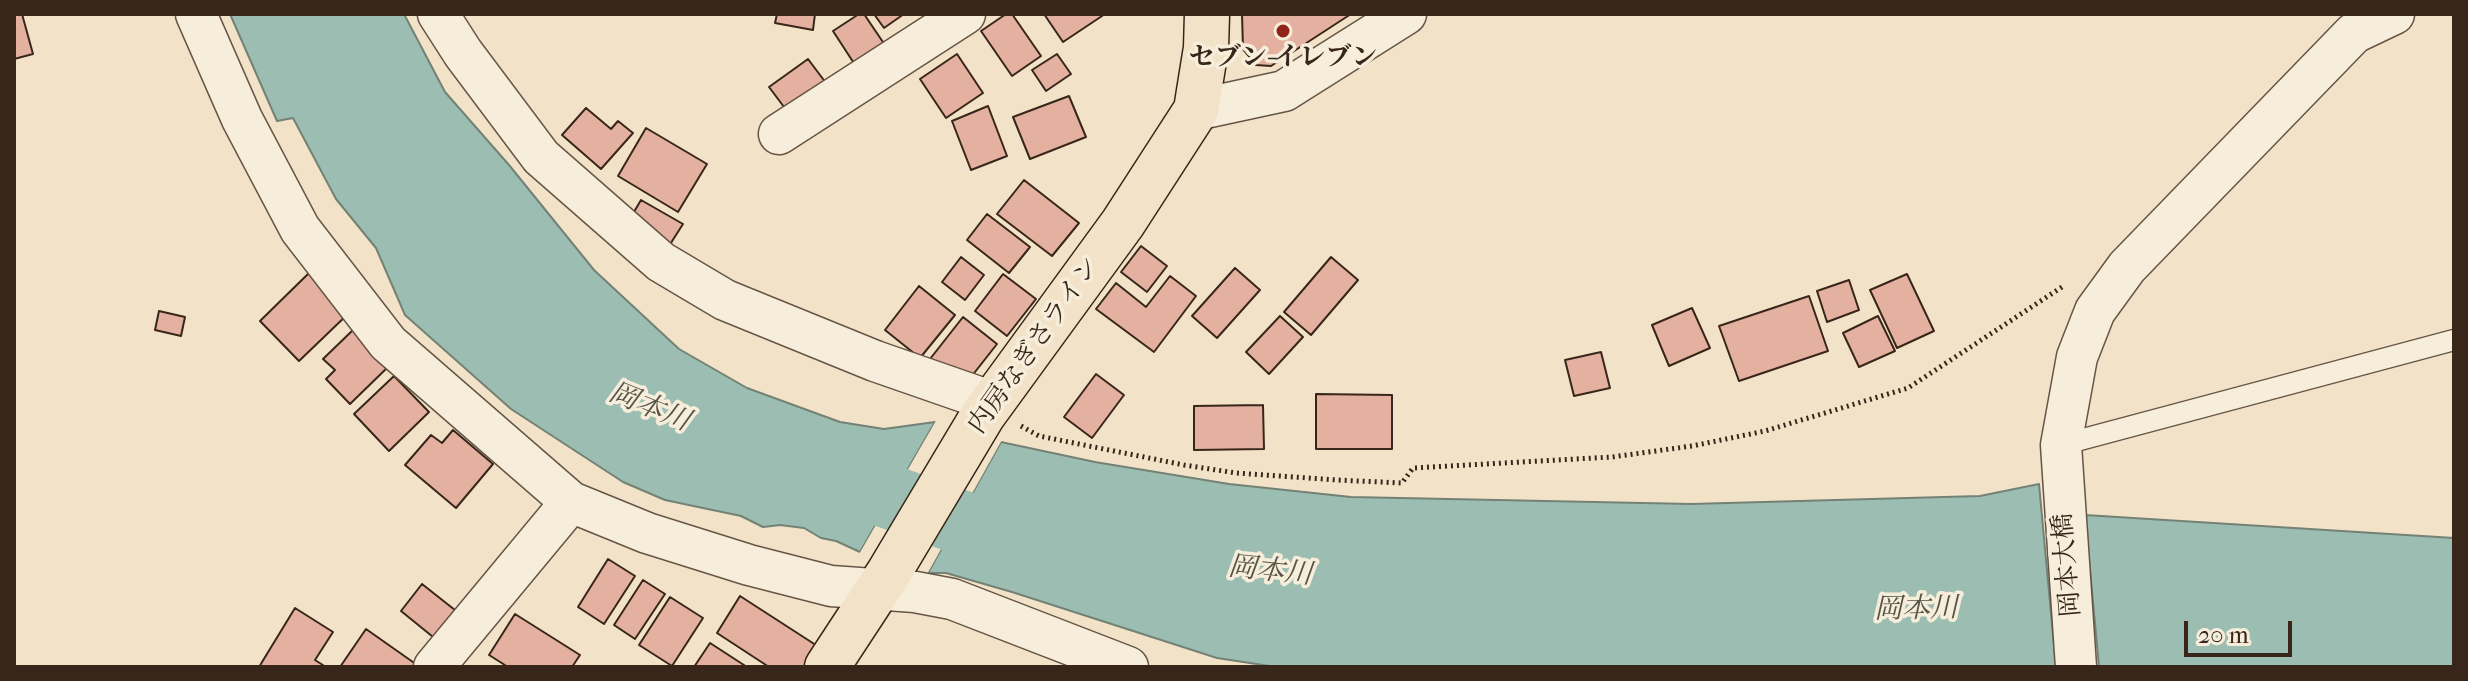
<!DOCTYPE html>
<meta charset="utf-8">
<style>
body{margin:0}
#map{position:relative;width:2468px;height:681px;overflow:hidden;background:#f2e3c8;font-family:"IM FELL French Canon",serif}
canvas{display:block}
.frame{position:absolute;inset:0;border:16px solid #38261a;pointer-events:none}
.scale{position:absolute;left:2184px;top:621px;width:108px;height:36px;box-sizing:border-box;border:4px solid #38261a;border-top:0;padding-left:10px;font-size:24px;line-height:28px;white-space:nowrap;color:#38261a;-webkit-text-stroke:6px #f7eddb;paint-order:stroke}
</style>
<div id="map">
<canvas width="2468" height="681"></canvas>
<div class="frame"></div>
<div class="scale">20 m</div>
</div>
<script>
const c = document.querySelector('canvas').getContext('2d');
c.lineJoin = 'round';
function fillPath(path, color) { c.fillStyle = color; c.fill(path, 'evenodd'); }
const toPath = rows => new Path2D(rows.map(r => 'M' + r).join(''));
function strokePath(path, color, width, dash) { c.strokeStyle = color; c.lineWidth = width; c.lineCap = dash ? 'butt' : 'round'; c.setLineDash(dash || []); c.stroke(path); }
function drawText(font, color, halo, rows, align = 'center') {
  c.font = font + ' "IM FELL French Canon","Noto Serif JP",serif'; c.lineWidth = 7; c.setLineDash([]); c.textBaseline = 'middle'; c.strokeStyle = halo; c.fillStyle = color; for (const [text, x, y, turn = 0] of rows) {
    c.save(); c.translate(x, y); c.rotate((+turn || 0) * Math.PI / 180); c.textAlign = isNaN(turn) ? turn : align; if (halo) c.strokeText(text, 0, 0); c.fillText(text, 0, 0); c.restore();
  }
}
const water = toPath([
 [230,14,404,14,445,92,509,165,594,270,679,349,747,388,840,422,884,429,935,422,860,552,836,541,821,538,804,528,780,525,763,527,741,516,665,500,623,482,511,409,405,315,376,248,336,199,293,118,277,121,230,14],
 [1001,442,1095,462,1229,484,1351,497,1691,504,1980,496,2039,484,2056,667,1276,667,1217,658,1012,592,946,573,928,573,1001,442],
 [2085,515,2454,538,2454,667,2099,667,2085,515]
]);
fillPath(water, '#9cbeb2');
strokePath(water, '#748175', 2);
fillPath(toPath([
 [937,419,938,424,864,554,858,556],
 [1000,438,1003,438,926,576,924,571]
]), '#f2e3c8');
strokePath(toPath([
 [809,468,1038,550]
]), '#9cbeb2', 64);
const building = toPath([
 [14,14,22,14,33,54,14,59,14,14],
 [777,14,815,14,813,30,775,23,777,14],
 [859,14,864,14,889,51,859,71,833,31,859,14],
 [874,14,904,14,884,28,874,14],
 [1006,14,1012,14,1041,56,1012,76,981,31,1006,14],
 [1044,14,1105,14,1063,42,1044,14],
 [1242,14,1351,14,1271,66,1256,65,1243,49,1242,14],
 [957,54,983,93,946,118,920,79,957,54],
 [1057,54,1071,74,1046,91,1032,70,1057,54],
 [808,59,826,83,787,111,769,87,808,59],
 [1069,96,1086,137,1030,159,1013,117,1069,96],
 [988,106,1007,156,971,170,952,121,988,106],
 [586,108,611,129,618,121,633,133,601,169,562,135,586,108],
 [646,128,707,164,678,212,618,176,646,128],
 [1024,180,1079,223,1052,256,997,214,1024,180],
 [641,200,683,224,669,246,628,222,641,200],
 [987,214,1030,247,1009,273,967,240,987,214],
 [1141,246,1167,266,1147,292,1121,272,1141,246],
 [961,257,984,275,965,300,942,282,961,257],
 [1331,257,1358,280,1311,335,1284,312,1331,257],
 [1235,268,1260,290,1217,338,1192,316,1235,268],
 [310,272,350,312,299,361,260,321,310,272],
 [1003,274,1036,299,1007,336,975,311,1003,274],
 [1907,274,1934,331,1897,348,1870,290,1907,274],
 [1170,276,1196,296,1154,352,1096,309,1116,283,1146,307,1170,276],
 [1849,280,1859,310,1827,322,1817,291,1849,280],
 [919,286,955,315,920,358,885,330,919,286],
 [1809,296,1828,351,1739,381,1719,326,1809,296],
 [1692,308,1710,348,1669,366,1652,325,1692,308],
 [159,311,185,317,181,336,155,330,159,311],
 [1280,316,1303,337,1269,374,1246,352,1280,316],
 [1878,316,1895,351,1859,367,1843,333,1878,316],
 [963,317,997,344,964,386,930,359,963,317],
 [354,329,389,366,350,404,326,379,335,370,323,359,354,329],
 [1601,352,1610,388,1574,396,1565,360,1601,352],
 [1096,374,1124,395,1092,438,1064,417,1096,374],
 [394,376,429,412,389,451,354,414,394,376],
 [1316,394,1392,395,1392,449,1316,449,1316,394],
 [1263,405,1264,449,1194,450,1194,406,1263,405],
 [453,430,493,464,456,508,405,465,431,435,442,443,453,430],
 [608,559,635,576,604,624,578,607,608,559],
 [643,580,665,594,635,639,614,625,643,580],
 [422,584,460,614,438,641,401,611,422,584],
 [740,596,822,649,811,667,769,667,717,633,740,596],
 [670,597,703,618,672,666,639,645,670,597],
 [295,608,333,632,315,660,326,667,259,667,295,608],
 [515,614,580,655,572,667,508,667,489,655,515,614],
 [366,629,420,667,340,667,366,629],
 [710,643,747,667,694,667,710,643]
]);
fillPath(building, '#e4b1a0');
strokePath(building, '#38261a', 2);
const lane = toPath([
 [2061,445,2454,340]
]);
const street = toPath([
 [196,14,242,119,300,229,388,343,571,502,647,533,749,565,831,586,915,592,952,599,1128,667],
 [438,14,463,53,541,157,661,262,725,300,875,361,993,402],
 [1196,110,1284,91,1406,14],
 [779,134,965,14],
 [434,667,571,502],
 [2076,667,2061,445,2077,357,2095,311,2127,267,2354,33,2394,14]
]);
const highway = toPath([
 [827,667,888,574,983,415,1123,223,1196,110,1206,48,1207,14]
]);
strokePath(lane, '#665546', 23);
strokePath(street, '#665546', 43);
strokePath(highway, '#38261a', 47);
strokePath(toPath([
 [1021,426,1039,436,1184,465,1236,473,1337,480,1402,483,1413,468,1612,457,1692,446,1765,431,1908,388,2062,287]
]), '#38261a', 5, [2, 4]);
strokePath(lane, '#f7eddb', 20);
strokePath(street, '#f7eddb', 40);
strokePath(highway, '#f2e3c8', 44);
for (const [x, y, r, color] of [
 [1283,31,8,"#8f2418"]
]) { const dot = new Path2D(); dot.arc(x, y, r, 0, 2 * Math.PI); c.fillStyle = color; c.fill(dot); strokePath(dot, '#f7eddb', 3); }
drawText('bold 26px', '#38261a', '#f7eddb', [
 ["セブン-イレブン",1283,59]
]);
drawText('26px', '#38261a', '#f7eddb', [
 ["内房なぎさライン",1035,346,-55],
 ["岡本大橋",2068,565,-95]
]);
drawText('italic 28px', '#565448', '#f7eddb', [
 ["岡本川",649,408,22],
 ["岡本川",1270,572,6],
 ["岡本川",1916,610,-1]
]);
</script>
